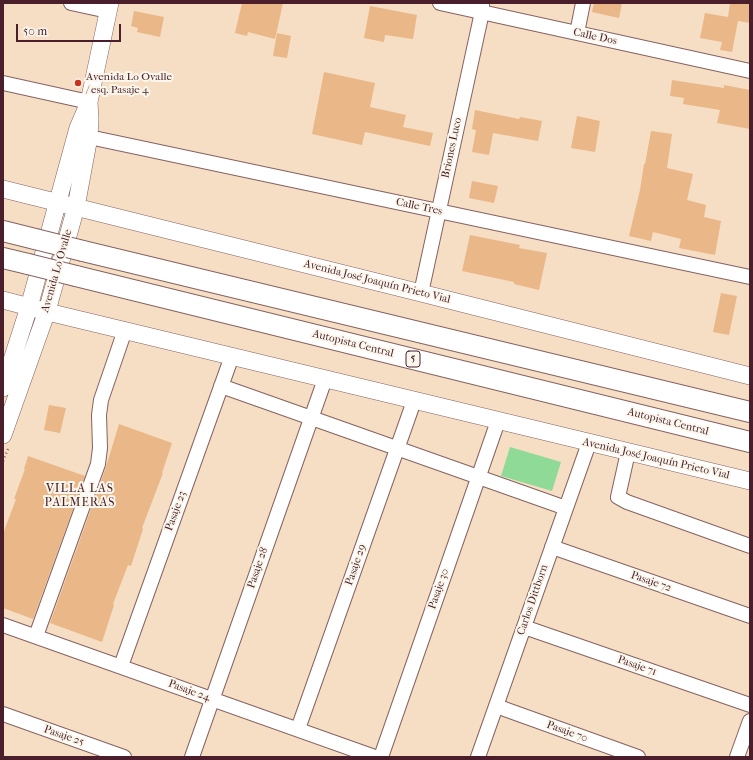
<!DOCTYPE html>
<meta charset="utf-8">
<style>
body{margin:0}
#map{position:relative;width:753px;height:760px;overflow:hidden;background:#f5dec3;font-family:"IM FELL French Canon",serif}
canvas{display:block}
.frame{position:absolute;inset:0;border:4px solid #4a1f2b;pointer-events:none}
.scale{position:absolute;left:16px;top:24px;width:105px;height:18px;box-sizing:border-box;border:2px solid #4a1f2b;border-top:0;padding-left:5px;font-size:12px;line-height:14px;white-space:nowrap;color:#4a1f2b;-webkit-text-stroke:3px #fbf7ec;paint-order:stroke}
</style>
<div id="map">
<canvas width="753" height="760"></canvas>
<div class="frame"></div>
<div class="scale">50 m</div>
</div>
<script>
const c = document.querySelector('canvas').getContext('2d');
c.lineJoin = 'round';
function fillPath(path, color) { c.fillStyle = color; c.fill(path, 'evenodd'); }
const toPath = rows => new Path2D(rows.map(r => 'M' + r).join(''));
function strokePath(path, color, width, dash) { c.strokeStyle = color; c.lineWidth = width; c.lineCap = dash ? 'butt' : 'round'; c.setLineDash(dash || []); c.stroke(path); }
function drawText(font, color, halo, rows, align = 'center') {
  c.font = font + ' "IM FELL French Canon",serif'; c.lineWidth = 4; c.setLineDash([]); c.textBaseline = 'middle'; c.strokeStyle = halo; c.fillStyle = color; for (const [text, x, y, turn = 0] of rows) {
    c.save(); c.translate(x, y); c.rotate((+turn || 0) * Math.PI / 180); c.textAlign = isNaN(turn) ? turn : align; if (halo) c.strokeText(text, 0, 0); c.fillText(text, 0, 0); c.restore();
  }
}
fillPath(toPath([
 [510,447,561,462,552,491,501,476]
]), '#8fda96');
fillPath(toPath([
 [242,3,283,3,275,39,248,32,247,36,235,33],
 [594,3,622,3,619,18,592,12],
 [730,3,750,3,750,23,738,21,732,52,720,50,722,42,700,38,705,13,728,17],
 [370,6,417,15,413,39,385,35,384,42,364,38],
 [134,11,164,17,160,37,137,32,138,28,131,26],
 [277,33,291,36,287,58,273,56],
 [324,72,375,83,370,107,406,115,403,127,433,133,430,146,365,132,362,145,312,134],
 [672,80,724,88,724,85,750,90,750,129,717,123,720,110,683,104,684,98,670,96],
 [475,110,519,119,520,117,542,121,538,141,493,133,489,155,472,152,476,130,472,129],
 [577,116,600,121,595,152,571,148],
 [651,131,672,134,667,168,693,174,687,200,706,205,704,217,721,221,715,255,679,248,681,239,653,232,651,241,629,236,640,190,644,164,645,164],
 [472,181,498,186,494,203,469,198],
 [470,235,520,245,519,248,547,253,539,290,514,284,514,282,462,271],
 [721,293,737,296,729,335,713,332],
 [49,405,66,408,60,433,44,430],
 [119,424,172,443,162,473,163,473,142,528,143,529,131,566,128,565,113,604,114,605,102,642,50,623,106,467],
 [28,456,85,476,33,619,3,608,3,534,16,499,14,499,25,469,24,469]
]), '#eab788');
const minor = toPath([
 [71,3,108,11],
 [440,3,750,71],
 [577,33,583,3],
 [3,83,89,102],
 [89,137,750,277],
 [421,293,482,12,482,4],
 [221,386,566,508],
 [628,452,618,497,627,502,750,546],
 [552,547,750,616],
 [3,625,375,757],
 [524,627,750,705],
 [36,636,98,464,100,448,99,415,101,400,125,330],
 [121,666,232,356],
 [496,706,638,757],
 [3,714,124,757],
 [298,729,414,401],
 [192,757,325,379],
 [381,757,498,421],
 [478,757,589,443],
 [737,757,750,721]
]);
const major = toPath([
 [3,189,421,293,750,376],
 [3,300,56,314,750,481],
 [3,388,29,307,78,128,87,107],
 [3,435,47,311,76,207,89,137,90,119,89,102,110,3]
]);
const highway = toPath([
 [3,231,35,239],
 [83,251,750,412],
 [3,258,28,264],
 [76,276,750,442]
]);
strokePath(minor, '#866260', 16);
strokePath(major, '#866260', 18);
strokePath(highway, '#866260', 22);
strokePath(toPath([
 [3,461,8,449]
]), '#866260', 2.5, [1, 3]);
strokePath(minor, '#fff', 14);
strokePath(major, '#fff', 17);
strokePath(highway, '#fff', 20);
const highwayBridge = toPath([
 [35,239,83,251],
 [28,264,76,276]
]);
strokePath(highwayBridge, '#866260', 22, []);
strokePath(highwayBridge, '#fff', 20);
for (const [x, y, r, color] of [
 [78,83,4,"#c8321e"]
]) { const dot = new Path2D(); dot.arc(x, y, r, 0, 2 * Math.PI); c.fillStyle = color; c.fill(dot); strokePath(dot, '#fbf7ec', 1.5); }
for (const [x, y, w] of [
 [413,359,14]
]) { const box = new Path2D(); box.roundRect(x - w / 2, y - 8, w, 16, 3); c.fillStyle = '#fbf7ec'; c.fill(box); strokePath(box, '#4a1f2b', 1); }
drawText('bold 10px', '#4a1f2b', null, [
 ["5",413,359]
]);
drawText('11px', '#4a1f2b', '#fbf7ec', [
 ["Calle Dos",595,37,12],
 ["Briones Luco",452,148,-78],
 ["Calle Tres",419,207,12],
 ["Avenida Lo Ovalle",57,271,-74],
 ["Avenida José Joaquín Prieto Vial",377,282,14],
 ["Autopista Central",353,344,14],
 ["Autopista Central",668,422,14],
 ["Avenida José Joaquín Prieto Vial",656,459,13],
 ["Pasaje 23",176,511,-70],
 ["Pasaje 29",356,565,-71],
 ["Pasaje 28",258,568,-71],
 ["Pasaje 72",651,582,19],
 ["Pasaje 30",439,589,-71],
 ["Carlos Dittborn",533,600,-71],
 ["Pasaje 71",637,666,19],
 ["Pasaje 24",189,691,20],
 ["Pasaje 70",567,732,20],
 ["Pasaje 25",64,736,19]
]);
drawText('11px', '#4a1f2b', '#fbf7ec', [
 ["Avenida Lo Ovalle",86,77],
 ["/ esq. Pasaje 4",86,90]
], 'left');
c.letterSpacing = '1px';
drawText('12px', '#4a1f2b', '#fbf7ec', [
 ["VILLA LAS",80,489],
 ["PALMERAS",80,503]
]);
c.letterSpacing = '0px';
</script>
